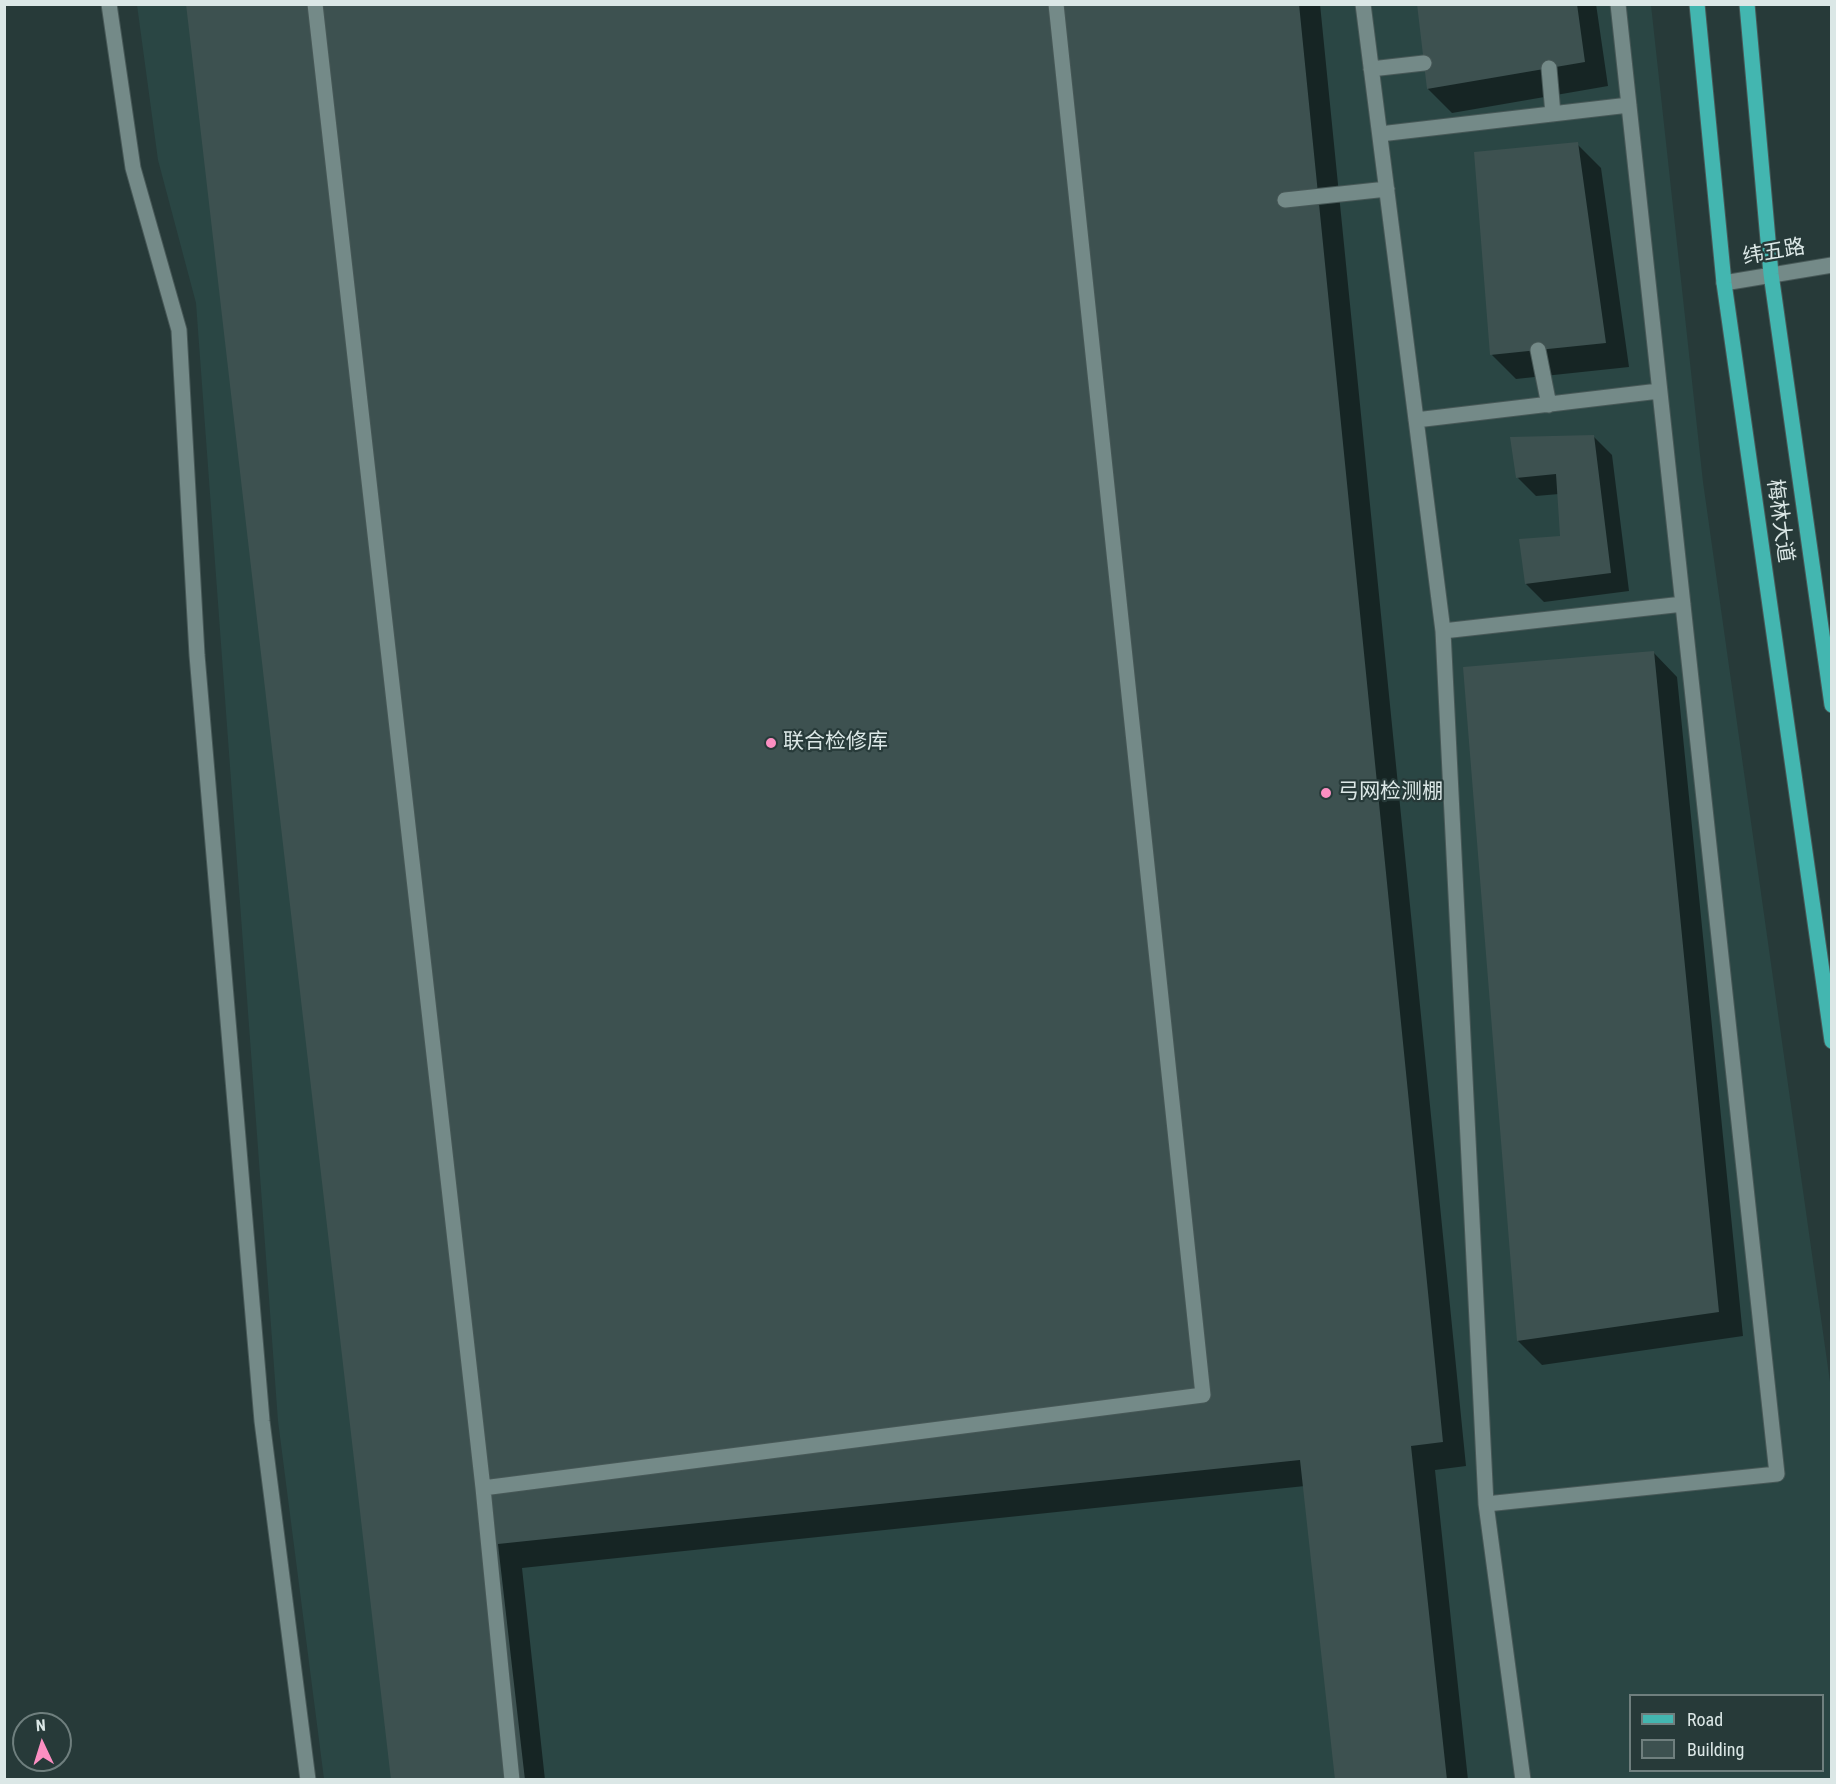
<!DOCTYPE html>
<meta charset="utf-8">
<style>
body{margin:0}
#map{position:relative;width:1836px;height:1784px;overflow:hidden;background:#273a39;font-family:"Roboto Condensed",sans-serif}
canvas{display:block}
.frame{position:absolute;inset:0;border:6px solid #dbe7e6;pointer-events:none}
.legend{position:absolute;left:1629px;top:1694px;width:195px;height:78px;box-sizing:border-box;background:#273a39;border:2px solid #6f7f7e;margin:0;padding:8px 10px;list-style:none;font-size:18px;color:#dbe7e6}
.legend li{display:flex;align-items:center;gap:12px;height:30px}
.legend b{width:30px;border:2px solid #6f7f7e}
.north{position:absolute;left:12px;top:1712px;width:60px;height:60px;box-sizing:border-box;background:#273a39;border:2px solid #6f7f7e;border-radius:50%;rotate:356deg;font-size:16px;font-weight:700;line-height:24px;text-align:center;color:#dbe7e6}
.north::after{content:'';display:block;margin:auto;width:21px;height:27px;background:#fc8fc2;clip-path:polygon(50% 0,100% 100%,50% 72%,0 100%)}
</style>
<div id="map">
<canvas width="1836" height="1784"></canvas>
<div class="frame"></div>
<ul class="legend">
<li><b style="height:8px;background:#43b6b0"></b>Road</li>
<li><b style="height:16px;background:#3d5150"></b>Building</li>
</ul>
<div class="north">N</div>
</div>
<script>
const c = document.querySelector('canvas').getContext('2d');
c.lineJoin = 'round';
function fillPath(path, color) { c.fillStyle = color; c.fill(path, 'evenodd'); }
const toPath = rows => new Path2D(rows.map(r => 'M' + r).join(''));
function strokePath(path, color, width, dash) { c.strokeStyle = color; c.lineWidth = width; c.lineCap = dash ? 'butt' : 'round'; c.setLineDash(dash || []); c.stroke(path); }
function drawText(font, color, halo, rows, align = 'center') {
  c.font = font + ' "Roboto Condensed","Noto Sans SC",sans-serif'; c.lineWidth = 4.5; c.setLineDash([]); c.textBaseline = 'middle'; c.strokeStyle = halo; c.fillStyle = color; for (const [text, x, y, turn = 0] of rows) {
    c.save(); c.translate(x, y); c.rotate((+turn || 0) * Math.PI / 180); c.textAlign = isNaN(turn) ? turn : align; if (halo) c.strokeText(text, 0, 0); c.fillText(text, 0, 0); c.restore();
  }
}
fillPath(toPath([
 [137,5,1651,5,1703,482,1831,1389,1831,1779,324,1779,278,1421,196,303,158,160],
 [1630,1696,1822,1696,1822,1770,1630,1770]
]), '#2a4644');
fillPath(toPath([
 [188,4,1320,4,1466,1466,1435,1470,1468,1780,1337,1780,1305,1486,522,1568,545,1780,392,1780],
 [1418,4,1596,4,1608,86,1452,113,1428,89],
 [1577,144,1601,168,1629,367,1516,379,1492,355],
 [1593,436,1612,455,1629,591,1544,602,1526,584,1562,537,1559,494,1536,496,1517,477],
 [1653,652,1677,677,1743,1336,1542,1365,1518,1341]
]), '#0007');
fillPath(toPath([
 [186,4,1299,4,1443,1442,1411,1446,1447,1780,1335,1780,1300,1460,498,1544,525,1780,391,1780],
 [1417,4,1577,4,1585,62,1427,89],
 [1578,142,1606,343,1490,355,1474,152],
 [1594,435,1611,573,1525,584,1519,539,1560,536,1556,474,1516,478,1510,437],
 [1654,651,1719,1312,1517,1341,1463,667]
]), '#3d5150');
const service = toPath([
 [315,4,483,1488,1203,1395,1056,4],
 [1363,4,1443,631,1486,1504,1523,1780],
 [1549,68,1553,114],
 [1371,69,1424,63],
 [1380,134,1629,105],
 [1285,200,1387,189],
 [1538,350,1549,405],
 [1416,420,1659,391],
 [1443,631,1683,604],
 [483,1488,512,1780],
 [1486,1504,1777,1474,1618,4]
]);
const tertiary = toPath([
 [109,4,133,168,179,330,197,655,262,1421,308,1780],
 [1724,283,1832,265]
]);
const primary = toPath([
 [1697,4,1724,283,1832,1041],
 [1747,4,1771,274,1832,705]
]);
strokePath(service, '#475857', 17);
strokePath(tertiary, '#475857', 17);
strokePath(primary, '#475857', 17);
strokePath(service, '#748a88', 15);
strokePath(tertiary, '#748a88', 15);
strokePath(primary, '#43b6b0', 15);
for (const [x, y, r, color] of [
 [771,743,6,"#fc8fc2"],
 [1326,793,6,"#fc8fc2"]
]) { const dot = new Path2D(); dot.arc(x, y, r, 0, 2 * Math.PI); c.fillStyle = color; c.fill(dot); strokePath(dot, '#273a39', 2); }
drawText('21px', '#dbe7e6', '#273a39', [
 ["纬五路",1774,253,-10],
 ["梅林大道",1779,521,82]
]);
drawText('21px', '#dbe7e6', '#273a39', [
 ["联合检修库",783,743],
 ["弓网检测棚",1338,793]
], 'left');
</script>
